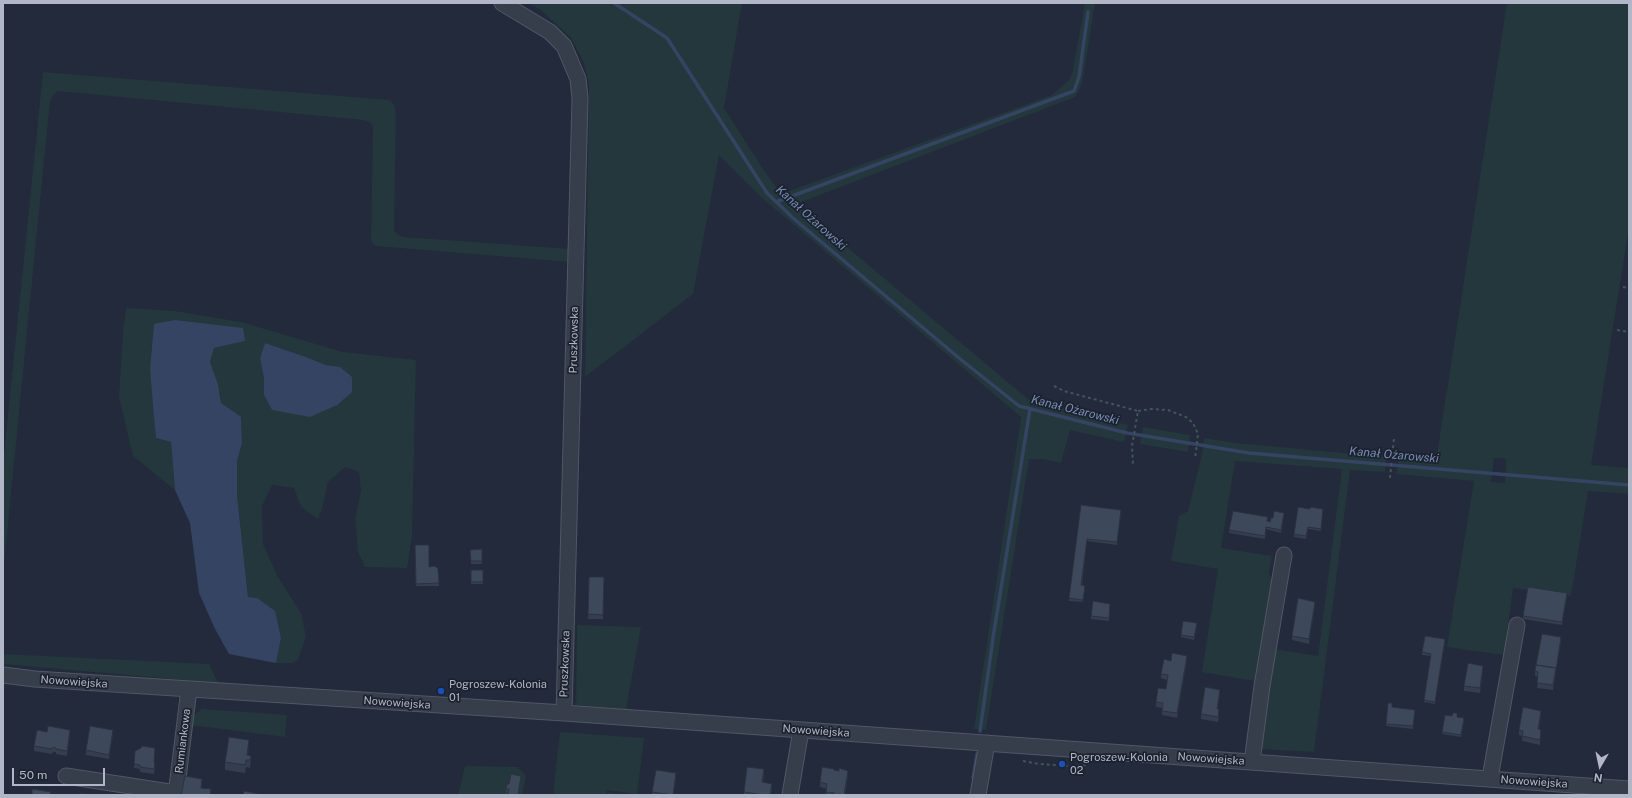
<!DOCTYPE html>
<meta charset="utf-8">
<style>
body{margin:0}
#map{position:relative;width:1632px;height:798px;overflow:hidden;background:#222a3b;font-family:"Public Sans",sans-serif}
canvas{display:block}
.frame{position:absolute;inset:0;border:4px solid #b1b7c7;pointer-events:none}
.north{position:absolute;left:1580px;top:746px;width:40px;height:40px;-webkit-text-stroke:3px #1b2230;paint-order:stroke;rotate:189deg;font-size:11px;font-weight:700;line-height:16px;text-align:center;color:#b1b7c7}
.north::after{content:'';display:block;margin:auto;width:14px;height:18px;background:#b1b7c7;clip-path:polygon(50% 0,100% 100%,50% 72%,0 100%)}
.scale{position:absolute;left:12px;top:768px;width:93px;height:18px;box-sizing:border-box;border:2px solid #b1b7c7;border-top:0;padding-left:5px;font-size:12px;line-height:14px;white-space:nowrap;color:#b1b7c7;-webkit-text-stroke:3px #1b2230;paint-order:stroke}
</style>
<div id="map">
<canvas width="1632" height="798"></canvas>
<div class="frame"></div>
<div class="north">N</div>
<div class="scale">50 m</div>
</div>
<script>
const c = document.querySelector('canvas').getContext('2d');
c.lineJoin = 'round';
function fillPath(path, color) { c.fillStyle = color; c.fill(path, 'evenodd'); }
const toPath = rows => new Path2D(rows.map(r => 'M' + r).join(''));
function strokePath(path, color, width, dash) { c.strokeStyle = color; c.lineWidth = width; c.lineCap = dash ? 'butt' : 'round'; c.setLineDash(dash || []); c.stroke(path); }
function drawText(font, color, halo, rows, align = 'center') {
  c.font = font + ' "Public Sans",sans-serif'; c.lineWidth = 3.5; c.setLineDash([]); c.textBaseline = 'middle'; c.strokeStyle = halo; c.fillStyle = color; for (const [text, x, y, turn = 0] of rows) {
    c.save(); c.translate(x, y); c.rotate((+turn || 0) * Math.PI / 180); c.textAlign = isNaN(turn) ? turn : align; if (halo) c.strokeText(text, 0, 0); c.fillText(text, 0, 0); c.restore();
  }
}
fillPath(toPath([
 [528,3,742,3,724,108,763,169,781,194,1052,95,1068,81,1072,74,1085,3,1095,3,1083,78,1079,90,1075,97,796,204,1029,400,1128,425,1124,442,1070,430,1061,463,1043,459,1029,459,986,730,974,729,1021,417,762,198,719,155,693,294,585,377,589,84,584,63,571,38,541,10],
 [1507,3,1629,3,1629,227,1591,465,1629,468,1629,494,1588,491,1571,596,1513,588,1504,655,1447,647,1474,481,1396,474,1399,458,1436,461],
 [1494,458,1506,459,1505,483,1491,482],
 [43,72,390,100,394,105,396,115,394,230,398,235,404,237,569,249,569,262,376,246,373,244,371,240,373,127,370,122,364,120,58,91,53,95,50,101,3,574,3,464],
 [126,308,175,311,241,322,343,352,416,360,412,537,407,568,365,567,358,552,355,520,361,491,359,472,345,467,328,482,322,509,318,519,301,507,294,488,272,485,262,506,263,544,278,577,301,613,306,637,298,660,292,663,276,663,281,638,257,598,248,597,237,495,237,460,242,443,241,418,221,403,218,384,210,362,214,348,245,341,154,324,150,368,156,438,171,442,175,490,133,456,119,397,123,331],
 [265,343,306,357,326,365,340,367,336,405,324,410,290,412,272,410,264,395,264,378,260,358],
 [1143,427,1190,435,1188,452,1140,444],
 [1204,438,1236,443,1386,457,1385,472,1350,470,1314,752,1258,749,1275,649,1318,656,1342,469,1235,461,1221,548,1272,556,1269,573,1272,580,1254,681,1202,672,1218,569,1171,561,1179,516,1188,511,1202,454],
 [577,625,641,627,626,709,576,705],
 [3,654,209,664,218,683,3,664],
 [202,709,287,715,285,737,190,725,191,717],
 [560,732,644,738,637,794,607,790,606,795,554,795,554,784],
 [465,766,518,767,526,776,522,795,458,795]
]), '#24373c');
fillPath(toPath([
 [175,320,243,328,245,341,214,348,210,362,218,384,221,403,241,417,242,443,237,461,237,495,248,597,257,598,275,611,281,638,276,663,229,654,215,629,199,593,190,523,175,490,171,442,156,438,153,407,150,368,154,324],
 [265,343,306,357,326,365,340,367,352,377,352,392,337,405,310,417,272,410,264,395,264,378,260,358]
]), '#354462');
strokePath(toPath([
 [614,3,667,38,767,193,793,218,959,358,1019,406,1127,433,1249,453,1629,485],
 [776,202,1074,91,1079,77,1088,12],
 [980,731,993,638,1030,409],
 [973,778,977,754]
]), '#354462', 3.5);
const minor = toPath([
 [502,3,550,32,564,46,578,79,580,98,564,713],
 [3,675,35,679,564,713,1629,789],
 [1252,762,1262,686,1284,555],
 [66,776,176,793],
 [1490,778,1517,625],
 [176,795,189,689],
 [790,795,801,730],
 [978,795,987,743]
]);
strokePath(minor, '#515766', 17);
strokePath(toPath([
 [1623,287,1629,288],
 [1617,330,1629,332],
 [1054,386,1064,391,1138,411,1132,446,1133,465],
 [1138,411,1151,409,1168,410,1186,417,1193,423,1198,434,1195,459],
 [1390,478,1394,438],
 [1023,761,1039,764,1072,766,1087,765]
]), '#425459', 2, [3, 3]);
strokePath(minor, '#363d4b', 15);
fillPath(toPath([
 [1081,505,1121,513,1117,545,1087,541,1082,585,1085,588,1083,602,1069,601],
 [1323,512,1321,531,1308,529,1306,539,1294,537,1294,534],
 [1284,515,1281,533,1266,529,1265,539,1229,533,1229,530,1268,521,1270,522,1273,518],
 [415,545,429,567,438,569,439,586,416,586],
 [482,549,482,564,471,564,470,550],
 [471,570,483,570,483,584,471,584],
 [589,577,604,577,603,619,588,619],
 [1567,596,1562,625,1523,619,1523,616],
 [1110,606,1109,621,1091,619,1091,616],
 [1315,606,1309,644,1292,640,1292,636],
 [1197,626,1194,640,1181,637,1181,635],
 [1561,640,1553,690,1537,688,1538,677,1535,676,1535,671],
 [1445,641,1435,704,1424,702,1431,656,1422,655,1422,652],
 [1171,661,1187,661,1177,718,1162,715,1162,708,1156,707,1156,702,1166,689,1167,680,1161,678,1161,674],
 [1483,671,1480,693,1464,691,1464,686],
 [1220,695,1217,709,1219,714,1218,722,1201,719,1201,714],
 [1392,707,1415,712,1413,729,1386,726,1386,724],
 [1541,716,1539,729,1541,735,1540,745,1522,741,1522,736,1519,735,1519,730],
 [1457,717,1464,721,1461,737,1442,734,1442,732],
 [70,735,67,756,56,754,56,752,53,752,52,754,34,751,34,746],
 [113,735,109,759,86,755,86,750],
 [249,748,248,755,251,756,250,768,246,767,245,773,225,770,225,762],
 [155,753,154,762,155,767,154,774,140,772,140,769,134,768,134,764],
 [834,770,848,775,845,795,826,795,827,789,820,787,820,782],
 [764,774,763,782,772,789,771,795,744,795,744,792],
 [676,778,673,795,652,795,652,792],
 [521,781,519,795,508,795,508,794,506,793,506,789,509,784]
]), '#353e4e');
fillPath(toPath([
 [1315,602,1315,606,1309,644,1309,639],
 [1561,637,1561,640,1553,690,1553,685],
 [1445,639,1445,641,1435,704,1435,702],
 [1187,656,1187,661,1177,718,1177,713],
 [1483,666,1483,671,1480,693,1480,688],
 [1220,690,1220,695,1217,714,1217,709],
 [1541,711,1541,716,1538,734,1538,729],
 [70,730,70,735,67,756,67,751],
 [113,730,113,735,109,759,109,755],
 [1541,730,1541,735,1540,745,1540,740],
 [249,740,249,748,247,762,247,755],
 [848,771,848,775,845,795,844,795],
 [676,773,676,778,673,795],
 [521,776,521,781,519,795,518,795]
]), '#2b3240');
const building = toPath([
 [1081,505,1121,510,1117,542,1087,539,1081,585,1085,586,1083,600,1069,598,1081,505],
 [1298,507,1310,509,1310,507,1323,509,1321,529,1308,527,1306,536,1294,534,1298,507],
 [1233,511,1268,517,1267,521,1270,522,1271,518,1273,518,1274,511,1284,513,1281,530,1266,527,1265,536,1229,530,1233,511],
 [415,545,429,545,429,567,435,566,438,569,439,583,416,584,415,545],
 [482,549,482,561,471,561,470,550,482,549],
 [471,570,483,570,483,582,471,582,471,570],
 [589,577,604,577,603,615,588,614,589,577],
 [1528,587,1567,593,1562,622,1523,616,1528,587],
 [1298,598,1315,602,1309,639,1292,636,1298,598],
 [1093,601,1110,604,1109,618,1091,616,1093,601],
 [1183,621,1197,623,1194,637,1181,635,1183,621],
 [1542,634,1561,637,1556,671,1556,668,1536,665,1542,634],
 [1425,636,1445,639,1435,702,1424,700,1431,654,1422,652,1425,636],
 [1172,653,1187,656,1177,713,1162,711,1163,703,1156,702,1158,688,1166,689,1168,675,1161,674,1164,659,1171,661,1172,653],
 [1468,663,1483,666,1480,688,1464,686,1468,663],
 [1536,665,1556,668,1553,685,1537,683,1538,672,1535,671,1536,665],
 [1205,687,1220,690,1217,709,1219,709,1218,717,1201,714,1205,687],
 [1388,703,1392,703,1392,707,1415,710,1413,726,1386,724,1388,703],
 [1523,707,1541,711,1538,729,1541,730,1540,740,1522,736,1523,731,1519,730,1523,707],
 [1453,713,1457,713,1457,717,1464,718,1461,735,1442,732,1445,715,1452,716,1453,713],
 [48,726,70,730,67,751,56,749,56,748,53,747,52,749,34,746,37,730,47,732,48,726],
 [90,726,113,730,109,755,86,750,90,726],
 [229,737,249,740,247,755,251,756,250,760,246,760,245,765,225,762,229,737],
 [142,746,155,748,154,762,155,762,154,769,140,767,140,765,134,764,135,751,141,748,142,746],
 [747,767,764,769,762,782,772,784,770,795,764,795,744,792,747,767],
 [822,767,834,769,834,770,839,771,839,768,848,771,844,795,834,795,834,793,826,792,827,784,820,782,822,767],
 [656,770,676,773,673,795,652,792,656,770],
 [511,774,521,776,518,795,508,795,509,789,506,789,507,784,509,784,511,774],
 [185,776,202,779,201,788,211,789,210,795,181,795,185,776],
 [32,789,51,792,50,795,32,795,32,789],
 [244,791,259,794,259,795,243,795,244,791],
 [81,793,92,795,81,795,81,793],
 [609,793,620,795,609,795,609,793]
]);
fillPath(building, '#3e485b');
strokePath(building, '#2b3240', 1);
for (const [x, y, r, color] of [
 [441,691,4,"#1a4fb4"],
 [1062,764,4,"#1a4fb4"]
]) { const dot = new Path2D(); dot.arc(x, y, r, 0, 2 * Math.PI); c.fillStyle = color; c.fill(dot); strokePath(dot, '#1b2230', 1.5); }
drawText('11px', '#b1b7c7', '#1b2230', [
 ["Pruszkowska",574,340,-89],
 ["Pruszkowska",565,664,-88],
 ["Nowowiejska",74,682,4],
 ["Nowowiejska",397,703,4],
 ["Nowowiejska",816,731,4],
 ["Rumiankowa",183,741,-83],
 ["Nowowiejska",1211,759,4],
 ["Nowowiejska",1534,782,4]
]);
drawText('11px', '#b1b7c7', '#1b2230', [
 ["Pogroszew-Kolonia",449,685],
 ["01",449,698],
 ["Pogroszew-Kolonia",1070,758],
 ["02",1070,771]
], 'left');
drawText('italic 12px', '#788bb0', '#1b2230', [
 ["Kanał Ożarowski",811,218,42],
 ["Kanał Ożarowski",1075,410,14],
 ["Kanał Ożarowski",1394,455,5]
]);
</script>
